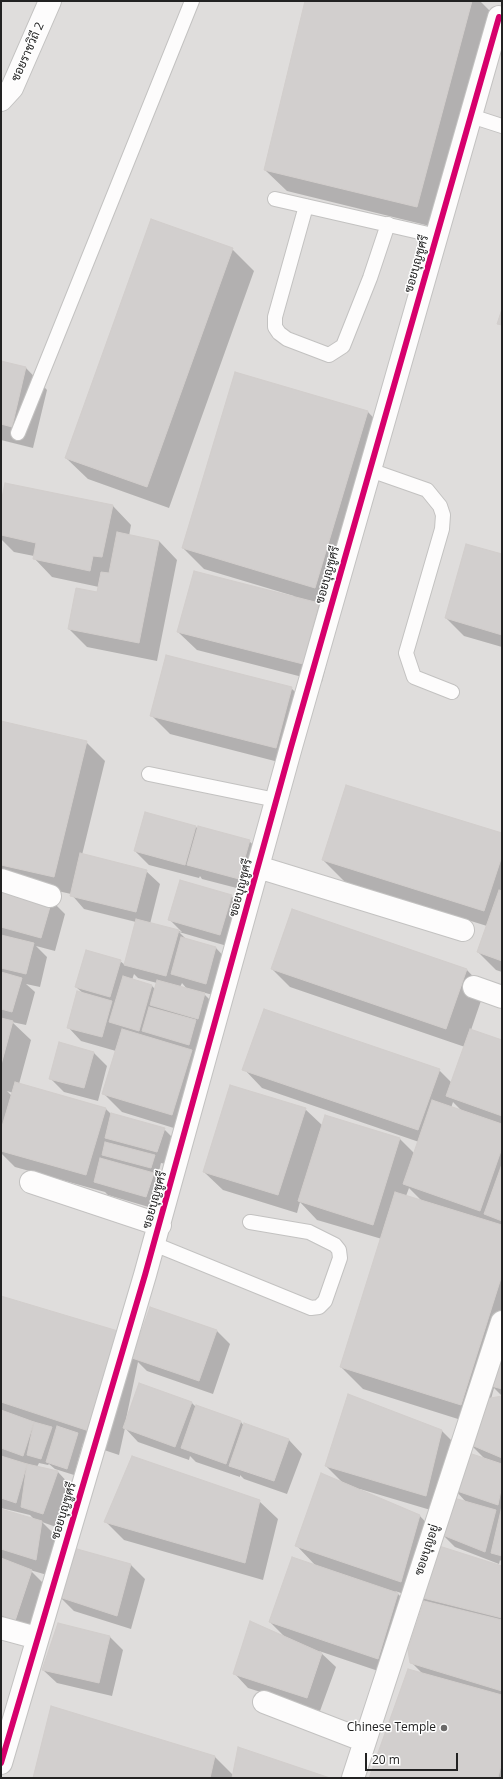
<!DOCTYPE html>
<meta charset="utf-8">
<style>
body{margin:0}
#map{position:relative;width:503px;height:1779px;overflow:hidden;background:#efedeb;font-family:"Open Sans",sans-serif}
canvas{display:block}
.frame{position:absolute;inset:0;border:2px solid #222;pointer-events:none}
.scale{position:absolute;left:365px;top:1753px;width:93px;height:18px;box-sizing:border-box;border:2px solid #222;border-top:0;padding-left:5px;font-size:12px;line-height:14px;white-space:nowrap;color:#222;-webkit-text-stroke:3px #fff;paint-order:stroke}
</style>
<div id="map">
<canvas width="503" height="1779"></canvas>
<div class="frame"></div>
<div class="scale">20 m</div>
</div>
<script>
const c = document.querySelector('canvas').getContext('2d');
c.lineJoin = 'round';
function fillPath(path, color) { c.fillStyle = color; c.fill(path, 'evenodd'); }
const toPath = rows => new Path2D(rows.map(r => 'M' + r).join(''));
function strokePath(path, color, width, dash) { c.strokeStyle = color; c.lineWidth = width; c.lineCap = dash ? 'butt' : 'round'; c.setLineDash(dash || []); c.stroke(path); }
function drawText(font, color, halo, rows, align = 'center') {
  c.font = font + ' "Open Sans",Sarabun,sans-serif'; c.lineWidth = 3; c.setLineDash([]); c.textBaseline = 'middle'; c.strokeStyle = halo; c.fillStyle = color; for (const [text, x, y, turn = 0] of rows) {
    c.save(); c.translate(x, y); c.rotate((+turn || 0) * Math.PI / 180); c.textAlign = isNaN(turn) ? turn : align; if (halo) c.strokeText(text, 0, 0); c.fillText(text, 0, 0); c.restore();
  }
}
fillPath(toPath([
 [1,1,502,1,502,1778,1,1778]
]), '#dfdddc');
fillPath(toPath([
 [306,1,480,1,495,16,438,228,287,191,265,170],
 [232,249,254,271,169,508,88,479,66,458],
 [1,362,26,368,47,390,33,448,1,440],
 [236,373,368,412,389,434,336,609,317,603,337,623,322,682,197,650,178,632,294,598,294,596,204,569,183,548],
 [113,506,131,525,129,536,159,541,177,560,157,661,87,647,69,629,98,593,99,587,52,577,34,558,34,556,14,552,1,539,1,507],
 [502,556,502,647,464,636,446,618],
 [291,688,310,706,294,766,170,734,152,716],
 [1,724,86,742,105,761,82,855,146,871,160,884,150,924,182,932,169,919,231,896,245,909,234,948,179,932,187,940,216,948,229,962,220,997,202,992,218,1008,190,1133,122,1112,103,1093,116,1051,81,1041,68,1027,84,994,76,987,120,961,125,965,136,922,84,909,71,894,1,878],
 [134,974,138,978,157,983,155,989,152,986,132,980],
 [182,983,188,990,180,987],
 [146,813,196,827,198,829,249,841,263,854,252,892,202,879,200,876,199,878,149,865,135,851],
 [502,834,502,972,496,970,478,952,487,926,345,882,323,860],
 [1,887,52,901,65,914,55,951,36,946,47,957,40,987,26,984,35,992,26,1025,12,1022,31,1040,19,1084,105,1108,111,1114,164,1129,178,1143,171,1165,161,1163,158,1175,153,1173,167,1187,159,1210,108,1195,105,1192,15,1167,1,1153],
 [7,1091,13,1093,12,1096],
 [292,910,467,970,485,989,471,1030,502,1041,502,1396,494,1388,491,1399,502,1397,502,1562,500,1560,499,1564,455,1547,441,1533,467,1503,455,1490,486,1460,470,1444,477,1425,363,1389,341,1367,382,1239,317,1220,300,1202,297,1213,223,1190,204,1172,305,1109,323,1126,326,1116,400,1139,415,1154,419,1142,262,1088,244,1069,439,1070,452,1083,465,1047,290,987,272,969],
 [453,1102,463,1112,451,1108],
 [409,1188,422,1201,406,1196],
 [60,1043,94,1053,107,1066,98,1101,64,1092,50,1078],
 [1,1297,118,1332,136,1350,217,1331,230,1344,213,1394,147,1371,138,1362,126,1419,191,1402,197,1408,197,1406,241,1422,244,1426,289,1440,302,1454,287,1494,244,1479,240,1475,240,1477,196,1462,190,1456,189,1460,138,1442,125,1428,119,1455,83,1443,74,1475,55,1469,49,1464,48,1465,39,1463,37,1467,58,1472,71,1486,56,1527,42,1522,60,1540,54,1577,30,1570,50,1590,33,1639,1,1624,1,1510,35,1520,30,1515,1,1508,1,1457,5,1458,1,1455],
 [441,1430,460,1449,444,1514,360,1489,360,1491,419,1515,437,1534,430,1561,502,1568,502,1778,370,1778,423,1674,411,1662,424,1602,420,1597,419,1599,395,1591,416,1612,396,1677,319,1651,336,1667,320,1711,248,1688,235,1674,285,1637,270,1622,317,1567,296,1545,344,1484,326,1466],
 [259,1501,278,1519,263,1580,124,1540,105,1521],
 [78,1550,131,1565,145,1579,131,1629,74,1611,60,1597],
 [109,1636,123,1650,112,1696,57,1683,43,1670],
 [51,1708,215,1757,234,1776,327,1778,34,1778]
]), '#0003');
const building = toPath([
 [305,1,472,1,417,207,264,170,305,1],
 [151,219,233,248,147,487,65,458,151,219],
 [502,309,502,325,497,324,502,309],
 [1,361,26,367,12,427,1,424,1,361],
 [235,372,368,411,315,588,182,548,235,372],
 [5,483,113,505,102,557,93,556,90,571,33,559,36,543,1,535,1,503,5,483],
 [117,532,159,541,139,643,68,629,76,588,97,592,101,572,109,573,117,532],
 [466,544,502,554,502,635,445,618,466,544],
 [194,571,319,603,303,664,177,632,194,571],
 [166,655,292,687,276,748,150,716,166,655],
 [1,721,87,741,54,877,1,865,1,721],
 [346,785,502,833,502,856,484,911,322,860,346,785],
 [145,812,196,826,185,865,134,851,145,812],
 [198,826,250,840,239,879,187,865,198,826],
 [80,853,147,870,136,912,70,896,80,853],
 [180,880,232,895,220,935,168,920,180,880],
 [1,886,52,900,41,938,1,927,1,886],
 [499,890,502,891,502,961,477,952,499,890],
 [292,909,467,969,446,1029,271,969,292,909],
 [136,919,179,930,166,976,124,965,136,919],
 [1,935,34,943,26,974,1,968,1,935],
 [181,937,216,947,206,984,171,974,181,937],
 [86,950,121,960,110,997,75,987,86,950],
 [1,972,22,978,12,1012,1,1009,1,972],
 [123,976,152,985,139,1031,109,1022,123,976],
 [157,980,205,993,198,1019,150,1005,157,980],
 [77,991,112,1001,102,1037,67,1028,77,991],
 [149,1007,196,1020,189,1045,142,1031,149,1007],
 [264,1009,440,1069,418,1130,242,1070,264,1009],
 [1,1018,13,1021,1,1065,1,1018],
 [122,1029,192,1050,172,1115,102,1094,122,1029],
 [470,1029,502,1040,502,1116,446,1096,470,1029],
 [59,1042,94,1052,84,1088,49,1079,59,1042],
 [15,1082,106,1108,86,1175,1,1151,1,1130,15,1082],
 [230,1085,306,1108,278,1195,203,1172,230,1085],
 [432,1100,502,1124,502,1148,480,1211,403,1184,432,1100],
 [111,1113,165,1128,157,1152,105,1138,111,1113],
 [325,1115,400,1138,373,1225,298,1201,325,1115],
 [105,1142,155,1155,151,1168,102,1155,105,1142],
 [100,1158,154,1173,146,1197,94,1182,100,1158],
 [502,1164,502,1221,484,1214,502,1164],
 [395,1192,502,1225,502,1275,461,1405,340,1367,395,1192],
 [1,1296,118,1331,98,1434,1,1402,1,1296],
 [150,1307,217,1330,199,1381,132,1358,150,1307],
 [502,1359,502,1389,491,1386,502,1359],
 [139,1383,192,1402,175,1447,123,1428,139,1383],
 [348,1394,442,1430,426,1496,325,1466,348,1394],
 [502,1396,502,1458,469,1444,485,1399,502,1396],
 [196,1405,241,1421,226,1464,181,1448,196,1405],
 [1,1410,34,1422,23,1456,1,1448,1,1410],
 [34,1422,52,1427,41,1459,27,1455,34,1422],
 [244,1423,289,1439,274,1481,229,1466,244,1423],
 [57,1426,78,1433,67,1469,46,1462,57,1426],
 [469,1453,502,1464,502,1485,498,1505,454,1490,469,1453],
 [1,1456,27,1464,16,1503,1,1498,1,1456],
 [132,1456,260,1500,245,1563,104,1522,132,1456],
 [27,1464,58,1471,43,1514,21,1507,27,1464],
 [321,1473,420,1515,401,1582,295,1546,321,1473],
 [454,1498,496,1510,485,1552,440,1534,454,1498],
 [502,1506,502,1556,491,1553,502,1506],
 [1,1509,42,1521,36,1560,1,1549,1,1509],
 [436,1545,502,1566,502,1618,419,1597,436,1545],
 [77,1549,131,1564,117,1616,59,1597,77,1549],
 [292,1557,398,1593,378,1659,269,1622,292,1557],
 [1,1558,32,1570,15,1621,1,1615,1,1558],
 [424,1601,502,1620,502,1691,410,1663,408,1650,424,1601],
 [250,1621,322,1653,307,1698,233,1674,250,1621],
 [58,1623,110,1636,99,1683,42,1670,58,1623],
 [408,1669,502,1695,502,1761,498,1778,369,1778,408,1669],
 [51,1706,215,1756,210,1778,33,1778,51,1706],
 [238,1747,330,1778,232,1778,238,1747]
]);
fillPath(building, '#d2cfce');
strokePath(building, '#d2cecc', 1);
const lane = toPath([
 [471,116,502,126],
 [275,199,437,236],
 [306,206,275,317,275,327,279,333,287,339,329,355,343,346,370,278,388,224],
 [18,433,192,1],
 [370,470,427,490,440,506,443,515,442,529,406,653,414,677,452,692],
 [149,774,276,800],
 [154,1244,311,1308,319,1307,325,1301,340,1258,339,1250,335,1245,309,1232,250,1222]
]);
const street = toPath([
 [1,100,12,88,50,1],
 [258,867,463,930],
 [1,880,50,896],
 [474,987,502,997],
 [31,1182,160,1225],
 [1,1628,37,1638],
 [264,1702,365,1741],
 [1,1763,145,1275,291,747,499,17],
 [353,1778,502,1322]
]);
strokePath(lane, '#c3c2c1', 16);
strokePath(street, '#c3c2c1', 24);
strokePath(lane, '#fdfcfc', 14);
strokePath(street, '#fdfcfc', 22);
strokePath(toPath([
 [1,1763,145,1275,291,747,499,17]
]), '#d6006c', 6);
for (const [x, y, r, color] of [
 [444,1728,4,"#6a6968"]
]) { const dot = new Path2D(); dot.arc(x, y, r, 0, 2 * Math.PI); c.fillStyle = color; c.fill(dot); strokePath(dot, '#fff', 1.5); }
drawText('12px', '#222', '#fff', [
 ["ซอยราชวิถี 2",28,52,-66],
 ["ซอยบุญชูศรี",417,264,-74],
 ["ซอยบุญชูศรี",328,575,-74],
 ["ซอยบุญชูศรี",241,888,-75],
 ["ซอยบุญชูศรี",155,1200,-74],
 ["ซอยบุญชูศรี",64,1511,-73],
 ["ซอยบุญอยู่",427,1550,-72]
]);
drawText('12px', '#222', '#fff', [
 ["Chinese Temple",436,1728]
], 'right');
</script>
